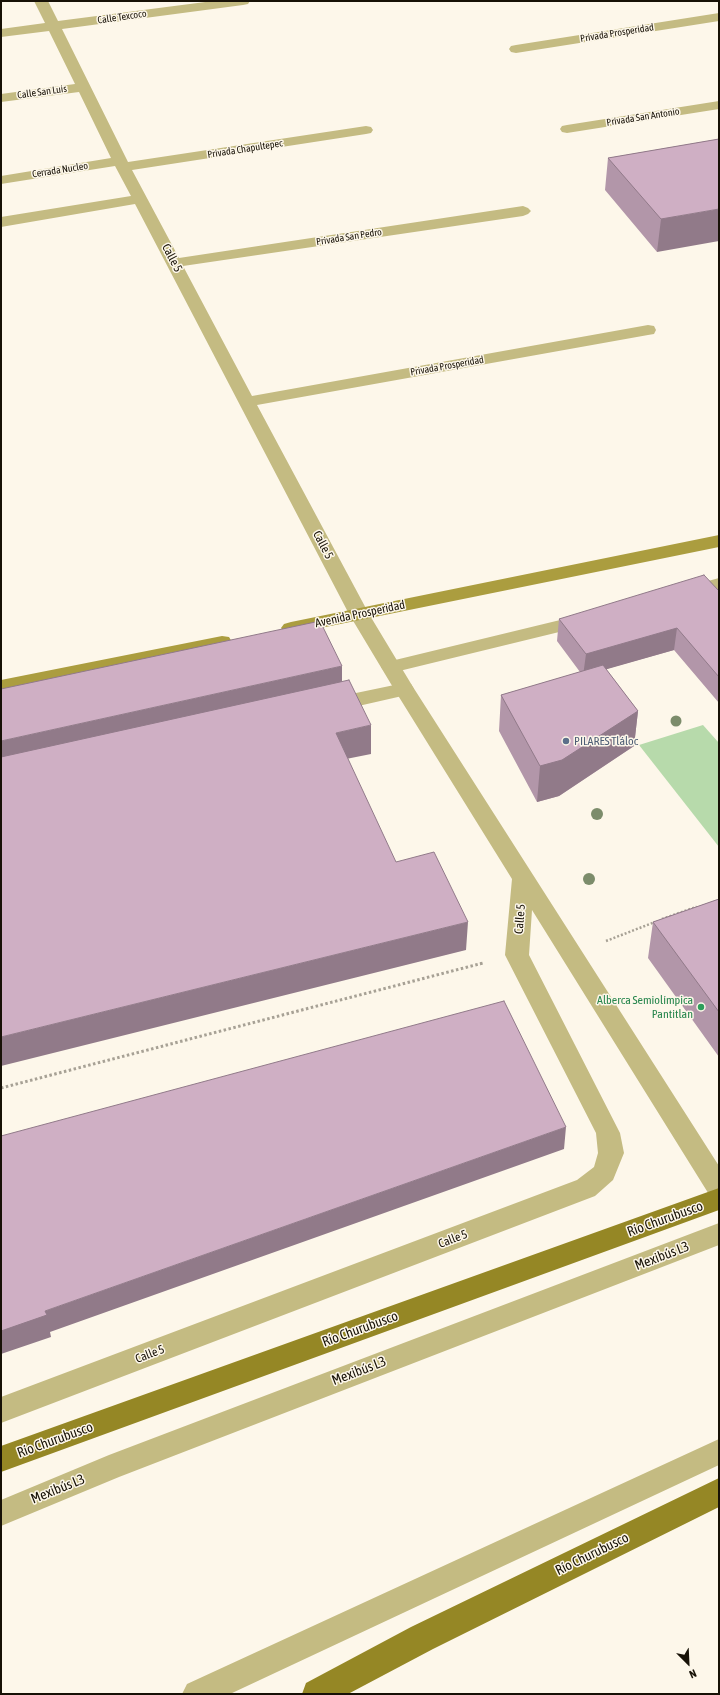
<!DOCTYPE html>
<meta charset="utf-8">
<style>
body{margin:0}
#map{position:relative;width:720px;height:1695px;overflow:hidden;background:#fdf7ea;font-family:"Asap Condensed",sans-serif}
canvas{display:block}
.frame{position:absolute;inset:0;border:2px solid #171106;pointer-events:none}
.north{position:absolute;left:668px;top:1643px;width:40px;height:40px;-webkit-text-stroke:3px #fdf7ea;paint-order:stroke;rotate:156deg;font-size:11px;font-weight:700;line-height:16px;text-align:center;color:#171106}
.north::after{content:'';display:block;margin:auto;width:14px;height:18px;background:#171106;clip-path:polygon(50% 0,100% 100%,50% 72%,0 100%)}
</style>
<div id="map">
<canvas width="720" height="1695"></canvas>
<div class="frame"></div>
<div class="north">N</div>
</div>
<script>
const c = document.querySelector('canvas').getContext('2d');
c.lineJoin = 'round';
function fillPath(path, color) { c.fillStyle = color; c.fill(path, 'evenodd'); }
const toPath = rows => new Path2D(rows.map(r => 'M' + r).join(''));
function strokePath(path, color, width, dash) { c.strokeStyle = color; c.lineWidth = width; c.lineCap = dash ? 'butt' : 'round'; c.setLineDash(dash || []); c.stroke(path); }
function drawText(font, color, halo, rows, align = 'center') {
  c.font = font + ' "Asap Condensed",sans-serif'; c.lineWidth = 3; c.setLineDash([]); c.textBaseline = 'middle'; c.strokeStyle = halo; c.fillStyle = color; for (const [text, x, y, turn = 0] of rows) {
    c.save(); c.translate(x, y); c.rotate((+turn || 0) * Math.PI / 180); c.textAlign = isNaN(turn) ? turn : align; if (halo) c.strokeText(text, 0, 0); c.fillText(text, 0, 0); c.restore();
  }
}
fillPath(toPath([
 [703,725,719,743,719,847,639,745]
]), '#b7daab');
strokePath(toPath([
 [662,919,696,907,697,909],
 [606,941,655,922],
 [480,964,483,963]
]), '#a7a195', 2.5, [2, 2]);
strokePath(toPath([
 [1,1088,483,963]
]), '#a7a195', 3, [2.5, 2.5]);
fillPath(toPath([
 [719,578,719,590,686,599,679,597,677,593,679,589,719,578],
 [585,614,592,616,594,620,592,624,391,673,384,671,381,667,384,663,391,661,585,614],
 [404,683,411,684,414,689,411,694,332,712,325,710,322,705,325,700,332,698,404,683],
 [719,1223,719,1245,119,1477,1,1526,1,1500,109,1455,719,1223],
 [719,1439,719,1465,230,1694,182,1694,187,1684,719,1439]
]), '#c4bb82');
fillPath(toPath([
 [34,1,48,1,58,21,213,1,250,1,248,4,243,5,62,29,128,162,366,126,371,127,373,130,371,133,366,134,132,170,179,258,523,206,528,208,531,211,528,214,523,216,183,266,252,396,648,325,654,326,656,330,654,334,648,335,257,405,369,614,413,687,719,1166,719,1199,710,1196,532,910,529,955,620,1133,624,1153,613,1180,595,1196,1,1423,1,1397,577,1180,594,1167,598,1153,596,1133,505,955,512,879,394,689,349,614,135,204,1,227,1,217,131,196,115,166,1,184,1,176,111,158,79,92,1,102,1,94,75,84,49,31,1,37,1,29,45,23,34,1],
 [719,13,719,21,516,53,511,52,509,49,511,46,516,45,719,13],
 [719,101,719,109,567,133,562,132,560,129,562,126,567,125,719,101]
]), '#c4bb82');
fillPath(toPath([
 [719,535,719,547,291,634,284,632,281,628,284,624,291,622,719,535],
 [222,636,229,637,232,642,229,647,1,694,1,680,222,636]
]), '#ab9d3f');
fillPath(toPath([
 [719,1188,719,1210,1,1472,1,1446,719,1188],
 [719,1478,719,1507,433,1649,348,1694,302,1694,306,1683,411,1627,719,1478]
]), '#958725');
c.fillStyle = '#7c8c6b';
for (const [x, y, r] of [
 [676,721,5.5],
 [597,814,6],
 [589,879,6]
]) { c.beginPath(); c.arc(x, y, r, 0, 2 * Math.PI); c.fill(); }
fillPath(toPath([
 [719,139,657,252,605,190,608,158],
 [719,591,719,703,674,650,606,669,638,711,634,746,559,796,537,802,499,731,501,695,580,672,557,641,559,619],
 [719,899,719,1057,648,958,653,922]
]), '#b296a9');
fillPath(toPath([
 [719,209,719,241,657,252,661,219],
 [677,628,674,650,583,676,586,654],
 [342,666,342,695,1,771,1,741],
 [638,711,634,746,559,796,537,802,540,766],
 [371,725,371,754,336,761,336,733],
 [468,922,466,950,1,1066,1,1037],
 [566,1127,564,1149,50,1332,51,1337,1,1354,1,1331,45,1311]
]), '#917a89');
const building = toPath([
 [719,139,719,209,661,219,608,158,719,139],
 [704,575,719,591,719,677,677,628,586,654,559,619,704,575],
 [320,621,342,666,1,741,1,689,320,621],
 [603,665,638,711,562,760,540,766,501,695,603,665],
 [349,680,371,725,336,733,396,862,434,852,468,922,1,1037,1,757,349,680],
 [719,899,719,1012,653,922,719,899],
 [504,1001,566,1127,45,1311,47,1315,1,1331,1,1136,504,1001]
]);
fillPath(building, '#cfafc4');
strokePath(building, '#917a89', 1);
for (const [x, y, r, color] of [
 [566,741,4,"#5c6f8a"],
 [701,1007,4,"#2e9e5b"]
]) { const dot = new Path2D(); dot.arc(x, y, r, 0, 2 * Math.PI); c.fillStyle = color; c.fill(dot); strokePath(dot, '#fdf7ea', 1.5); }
drawText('10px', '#171106', '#fdf7ea', [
 ["Calle Texcoco",122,17,-8],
 ["Privada Prosperidad",617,33,-9],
 ["Calle San Luis",42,92,-8],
 ["Privada San Antonio",643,117,-9],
 ["Privada Chapultepec",245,149,-9],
 ["Cerrada Nucleo",60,170,-9],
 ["Privada San Pedro",349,237,-9],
 ["Privada Prosperidad",447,366,-10]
]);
drawText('12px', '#171106', '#fdf7ea', [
 ["Calle 5",172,258,62],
 ["Calle 5",323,545,62],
 ["Avenida Prosperidad",360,614,-12],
 ["Calle 5",520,919,-85],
 ["Calle 5",453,1239,-21],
 ["Calle 5",150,1354,-21]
]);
drawText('12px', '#4e5e75', '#fdf7ea', [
 ["PILARES Tláloc",574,741]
], 'left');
drawText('12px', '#27864d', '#fdf7ea', [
 ["Alberca Semiolímpica",693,1000],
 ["Pantitlan",693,1014]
], 'right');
drawText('14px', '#171106', '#fdf7ea', [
 ["Río Churubusco",665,1219,-20],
 ["Mexibús L3",662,1256,-21],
 ["Río Churubusco",360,1329,-20],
 ["Mexibús L3",359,1371,-21],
 ["Río Churubusco",55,1440,-20],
 ["Mexibús L3",58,1489,-22],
 ["Río Churubusco",592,1554,-26]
]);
</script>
